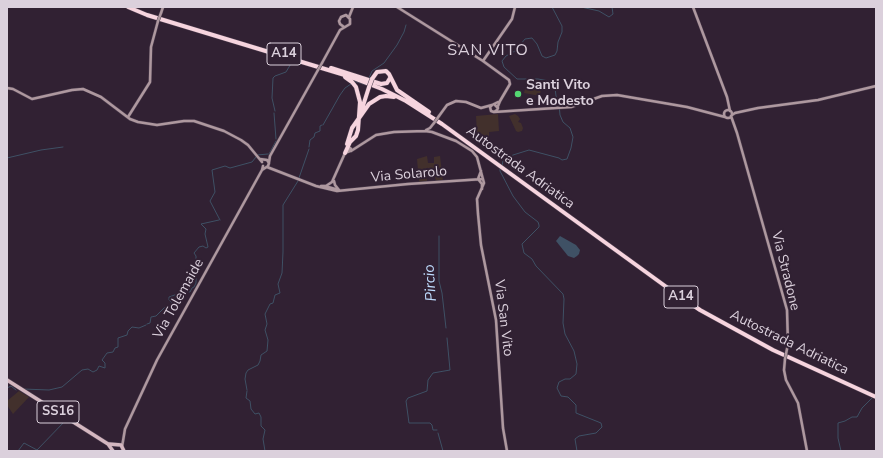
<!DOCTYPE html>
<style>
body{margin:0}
#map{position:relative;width:883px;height:458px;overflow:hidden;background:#312133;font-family:"Nunito Sans",sans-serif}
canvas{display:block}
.frame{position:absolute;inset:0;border:8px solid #dbd0dc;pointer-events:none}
</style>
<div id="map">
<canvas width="883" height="458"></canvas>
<div class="frame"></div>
</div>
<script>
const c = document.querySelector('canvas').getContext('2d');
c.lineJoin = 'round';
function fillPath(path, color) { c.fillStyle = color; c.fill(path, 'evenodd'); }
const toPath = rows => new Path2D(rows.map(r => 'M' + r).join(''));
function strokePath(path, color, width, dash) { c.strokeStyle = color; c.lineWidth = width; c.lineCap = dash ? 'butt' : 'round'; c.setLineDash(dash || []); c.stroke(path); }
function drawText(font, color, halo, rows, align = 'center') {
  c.font = font + ' "Nunito Sans",sans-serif'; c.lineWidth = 4; c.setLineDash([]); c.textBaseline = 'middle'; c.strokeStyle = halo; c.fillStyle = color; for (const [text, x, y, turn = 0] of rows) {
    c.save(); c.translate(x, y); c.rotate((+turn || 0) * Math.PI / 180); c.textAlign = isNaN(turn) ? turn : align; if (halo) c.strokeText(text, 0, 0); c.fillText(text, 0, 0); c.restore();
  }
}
fillPath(toPath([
 [526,85,541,87,540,96,524,93],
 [498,114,499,131,489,132,489,137,483,137,482,134,477,134,476,116],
 [515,114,518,116,520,119,518,122,521,123,523,128,522,131,518,132,516,131,509,116],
 [427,156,428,163,434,163,434,157,440,156,443,181,436,181,435,177,433,177,432,175,427,175,427,182,419,182,417,159],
 [19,391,29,397,13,414,7,405,7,401]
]), '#42302c');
fillPath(toPath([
 [560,236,576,245,580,250,579,254,577,256,574,258,568,256,556,241]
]), '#3f5165');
strokePath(toPath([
 [581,7,599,11,609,17,613,14,612,7],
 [369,78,372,71,384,63,397,45,404,32,406,25],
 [354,81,366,85],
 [275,111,272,98,273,78,275,76,286,72,292,62],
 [274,113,276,139],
 [323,125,340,95,345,88,351,84],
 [309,147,310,140,314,137,315,133,320,131,320,126,322,125],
 [269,154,276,141],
 [257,155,268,154],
 [7,158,41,150,63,147],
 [502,166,503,161,513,155,529,150,559,158,562,160,567,159,571,148,573,137,570,128,563,122,560,115,559,104,556,96,555,88,549,81,538,79,517,79,504,67,502,61,506,56,515,51,525,39,532,38,537,44,542,56,546,58,555,55,557,51,558,42,562,32,562,26,552,7],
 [500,169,500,171,513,196,525,212,538,222,539,225,539,227,522,244,524,253,532,259,536,266,563,294,564,299,563,323,565,334,574,351,577,364,576,374,570,379,565,379,559,382,557,388,561,396,568,397,576,405,576,413,601,423,602,427,596,433,579,436,575,439,577,451],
 [299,178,309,149],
 [220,220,210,201,215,192,212,170,225,166,230,168,252,162,256,157],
 [439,236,439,281,442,293,446,328],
 [147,324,150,323,151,317,156,316,165,307,172,308,172,303,169,300,169,297,186,291,190,292,192,288,194,287,196,283,196,256,194,253,199,247,203,246,206,248,208,247,205,234,206,229,201,224,219,220],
 [7,388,11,386,16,390],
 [23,389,49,390,62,387,82,370,88,369,93,372,97,370,99,366,105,368,105,363,102,360,107,353,113,352,115,348,118,347,118,338,127,335,128,331,132,327,139,328,146,325],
 [247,390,245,379,246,373,248,370,258,365,260,361,261,355,267,351,268,340,265,330,267,324,265,314,270,304,273,303,275,295,280,293,278,284,282,273,283,252,283,205,298,181],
 [247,391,246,398,250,401,251,409,255,414,259,413,261,417,261,426,265,430,263,439,265,451],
 [437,430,433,430,432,425,430,423,409,423,406,401,408,398,427,391,428,380,433,373,450,370,447,338],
 [438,433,443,451],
 [18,451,24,443,37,450,66,420],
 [841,451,838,438,838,423,845,421,852,417,857,417,862,408,872,398]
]), '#3f5165', 1);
const secondary = toPath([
 [397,7,483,61,509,80,510,84,500,101,498,106],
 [693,7,727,97,730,111],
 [161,13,163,7],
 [349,17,353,7],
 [483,61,512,19,515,7],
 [322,63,340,30,350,24,350,19,346,15,341,17,339,21,340,24,344,27],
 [7,88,13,89,32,99,72,90,83,89,101,97,130,119,138,122,157,125,184,121,194,121,224,131,241,140,248,145,262,162],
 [494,104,498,108,497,110,494,112,491,111,490,107,492,105,498,102],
 '724 114a4 4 0 1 1 8 0a4 4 0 1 1-8 0Z',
 [494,112,571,107,602,96,617,95,687,107,725,117],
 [732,115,735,113,758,108,818,100,876,86],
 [439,116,447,105,456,101,466,102,481,108,492,105],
 [731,116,737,133,787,310,788,344],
 [128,117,150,82,151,47,158,21],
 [426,130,430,128,434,123],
 [350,148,351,149,350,151,349,150,350,148],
 [351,151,376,135,394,132,425,131,432,132,456,141,472,151,477,157,484,183,477,199,478,214,481,245,496,320,503,428,507,451],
 [260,159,267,160,269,163,268,166,262,170],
 [269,162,270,156,318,70],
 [267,167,316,186,337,191,408,184,483,179],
 [481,171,478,179,482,184,482,189],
 [334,181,335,185,339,190],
 [321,186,326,186,332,182,345,153,350,151],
 [328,187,339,190],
 [785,359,784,370,786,380,798,403,807,451],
 [122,447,125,429,157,360,262,170,263,166]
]);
const primary = toPath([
 [7,380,108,444,113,451],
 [109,444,121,445,124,451]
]);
const highway = toPath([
 [128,7,147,15,348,76,382,89,406,101,442,124,672,291,700,310,773,350,876,397],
 [331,68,381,84,387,83,390,78],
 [345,77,352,82,356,87,360,102,358,130,356,136,350,142,345,153],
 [372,79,377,72,386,71,389,74,397,90,429,112],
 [361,112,369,87],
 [347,144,352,128,369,104,380,97,386,96,394,97]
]);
strokePath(secondary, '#4c3d4e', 3.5);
strokePath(primary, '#4c3d4e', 4.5);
strokePath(highway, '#4c3d4e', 5);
strokePath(secondary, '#ae989f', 2.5);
strokePath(primary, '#d4b7c0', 3.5);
strokePath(highway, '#f6d4de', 4);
const secondaryBridge = toPath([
 [158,21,161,13],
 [318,70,322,63],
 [434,123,439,116],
 [785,359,788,344]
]);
const highwayBridge = toPath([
 [369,87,372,79]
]);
strokePath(secondaryBridge, '#4c3d4e', 3.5, []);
strokePath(highwayBridge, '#4c3d4e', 5, []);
strokePath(secondaryBridge, '#ae989f', 2.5);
strokePath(highwayBridge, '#f6d4de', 4);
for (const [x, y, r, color] of [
 [518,94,4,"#54d672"]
]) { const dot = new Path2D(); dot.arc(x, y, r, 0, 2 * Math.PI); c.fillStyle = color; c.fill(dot); strokePath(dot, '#312133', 1.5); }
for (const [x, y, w] of [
 [284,54,34],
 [681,297,34],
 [58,412,42]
]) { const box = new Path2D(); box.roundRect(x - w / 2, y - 11, w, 22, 3); c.fillStyle = '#312133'; c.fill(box); strokePath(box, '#dbd0dc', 1); }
drawText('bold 13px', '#dbd0dc', null, [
 ["A14",284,54],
 ["A14",681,297],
 ["SS16",58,412]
]);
drawText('bold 14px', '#dbd0dc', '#312133', [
 ["Santi Vito",526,86],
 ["e Modesto",526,102]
], 'left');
drawText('14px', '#dbd0dc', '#312133', [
 ["Autostrada Adriatica",520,168,36],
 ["Via Solarolo",409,175,-5],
 ["Via Stradone",785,271,76],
 ["Via Tolemaide",179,299,-61],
 ["Via San Vito",503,318,83],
 ["Autostrada Adriatica",789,343,26]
]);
drawText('italic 15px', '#bfdcfe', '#312133', [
 ["Pircio",431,283,-94]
]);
c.letterSpacing = '1px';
drawText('16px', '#dbd0dc', '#312133', [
 ["SAN VITO",488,51]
]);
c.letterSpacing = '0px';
</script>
